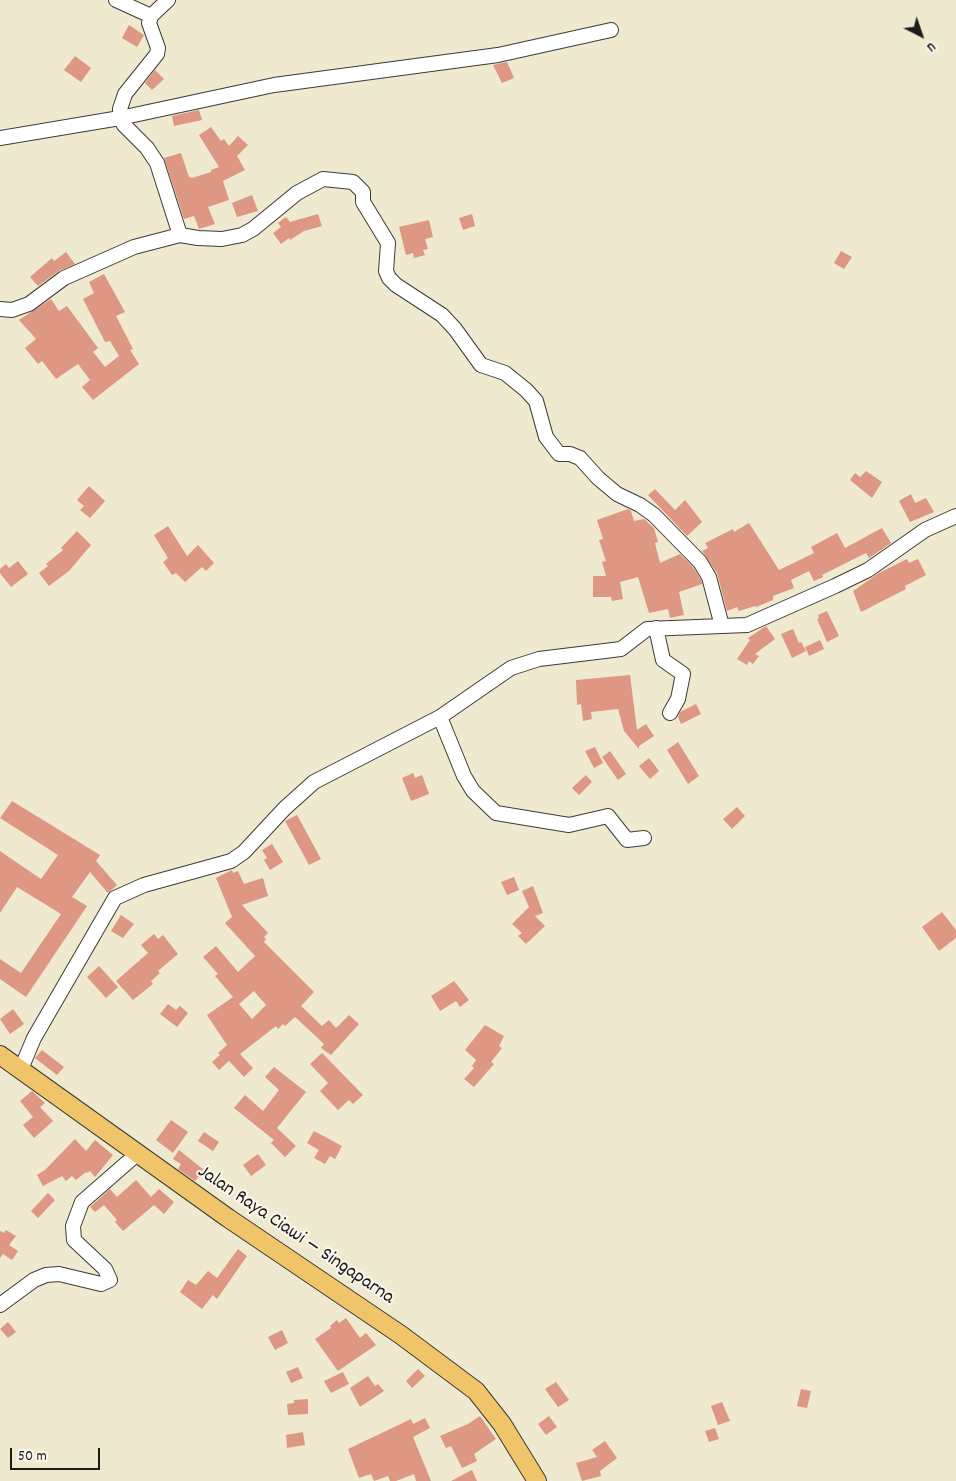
<!DOCTYPE html>
<meta charset="utf-8">
<style>
body{margin:0}
#map{position:relative;width:956px;height:1481px;overflow:hidden;background:#efe9cf;font-family:Dekko,sans-serif}
canvas{display:block}
.north{position:absolute;left:896px;top:10px;width:50px;height:50px;-webkit-text-stroke:4px #fbf7ec;paint-order:stroke;rotate:139deg;font-size:14px;font-weight:700;line-height:20px;text-align:center;color:#1c1c1c}
.north::after{content:'';display:block;margin:auto;width:18px;height:22px;background:#1c1c1c;clip-path:polygon(50% 0,100% 100%,50% 72%,0 100%)}
.scale{position:absolute;left:10px;top:1448px;width:90px;height:22px;box-sizing:border-box;border:2px solid #1c1c1c;border-top:0;padding-left:6px;font-size:15px;line-height:18px;white-space:nowrap;color:#1c1c1c;-webkit-text-stroke:4px #fbf7ec;paint-order:stroke}
</style>
<div id="map">
<canvas width="956" height="1481"></canvas>
<div class="north">U</div>
<div class="scale">50 m</div>
</div>
<script>
const c = document.querySelector('canvas').getContext('2d');
c.lineJoin = 'round';
function fillPath(path, color) { c.fillStyle = color; c.fill(path, 'evenodd'); }
const toPath = rows => new Path2D(rows.map(r => 'M' + r).join(''));
function strokePath(path, color, width, dash) { c.strokeStyle = color; c.lineWidth = width; c.lineCap = dash ? 'butt' : 'round'; c.setLineDash(dash || []); c.stroke(path); }
function drawText(font, color, halo, rows, align = 'center') {
  c.font = font + ' Dekko,sans-serif'; c.lineWidth = 4; c.setLineDash([]); c.textBaseline = 'middle'; c.strokeStyle = halo; c.fillStyle = color; for (const [text, x, y, turn = 0] of rows) {
    c.save(); c.translate(x, y); c.rotate((+turn || 0) * Math.PI / 180); c.textAlign = isNaN(turn) ? turn : align; if (halo) c.strokeText(text, 0, 0); c.fillText(text, 0, 0); c.restore();
  }
}
fillPath(toPath([
 [129,25,144,35,137,47,122,38],
 [75,56,91,68,81,82,64,70],
 [507,62,514,78,502,83,493,65],
 [155,70,164,79,152,90,145,83],
 [199,110,202,120,174,126,172,116],
 [211,127,221,141,224,139,229,146,238,136,248,145,237,156,245,170,223,181,229,200,208,207,215,224,199,229,194,216,184,219,164,158,181,153,189,177,192,178,211,172,211,170,219,167,199,135],
 [252,195,258,211,237,217,232,203],
 [318,214,322,226,304,231,290,240,289,238,281,244,273,233,281,227,278,223,286,217,290,222],
 [472,214,475,226,463,230,459,218],
 [429,220,433,237,425,239,428,249,423,250,425,255,414,258,413,253,406,255,399,227],
 [841,251,852,257,844,269,834,263],
 [66,252,75,264,59,271,38,286,30,277,52,258,54,261],
 [104,274,125,312,116,316,133,349,130,350,139,364,93,400,82,387,90,380,78,364,56,379,42,361,38,364,25,348,36,339,19,320,51,299,59,311,67,306,98,348,93,352,105,367,119,356,110,341,105,342,83,299,94,293,89,282],
 [866,471,882,482,872,498,850,480,855,473,860,477],
 [89,486,105,501,90,518,80,510,84,506,77,500],
 [655,489,675,510,685,500,702,522,687,536,648,495],
 [911,494,915,503,926,498,934,512,910,522,899,501],
 [628,509,631,511,634,521,644,519,654,528,658,542,655,543,660,563,680,554,693,567,701,580,702,584,679,592,684,615,670,618,668,609,649,613,638,577,620,582,623,599,612,601,611,597,593,597,593,576,606,576,602,562,606,561,599,540,603,539,597,520],
 [749,523,779,570,814,553,811,547,837,533,845,548,882,528,891,543,869,558,866,553,822,575,823,577,814,581,809,571,791,580,794,588,773,596,773,600,756,607,755,606,739,611,737,607,727,611,717,573,702,551,708,548,705,543,733,529,734,532],
 [168,526,187,556,198,545,214,563,206,571,202,567,185,582,176,573,172,575,163,562,168,558,154,535],
 [77,531,91,545,69,571,49,586,39,573,48,566,46,564,63,550,61,548],
 [907,559,909,563,918,559,926,575,905,586,906,589,861,612,853,591,879,573],
 [18,561,28,574,11,587,0,573,0,569,6,564,9,568],
 [827,611,839,636,827,642,817,619,819,618,818,615],
 [766,626,775,639,755,654,759,656,753,664,749,661,747,665,737,659,750,640,748,638],
 [793,629,799,643,801,642,806,651,792,658,781,634],
 [820,640,824,649,809,656,805,647],
 [630,675,637,730,646,724,654,736,639,746,639,749,624,731,618,709,591,712,592,719,583,721,581,704,577,705,576,680],
 [696,704,701,714,681,724,678,717,680,712],
 [678,742,699,776,688,784,667,750],
 [595,747,603,763,594,768,585,751],
 [610,751,626,774,618,780,602,757],
 [649,758,659,771,650,779,639,766],
 [413,773,415,778,422,775,429,794,411,801,402,778],
 [586,775,592,782,579,795,572,788],
 [12,801,100,855,96,861,117,885,108,893,90,872,72,897,87,906,26,997,0,979,0,959,21,973,61,914,17,887,0,913,0,851,41,879,58,855,0,818],
 [737,807,745,816,732,829,723,819],
 [297,815,321,859,309,865,285,821],
 [272,844,283,862,270,870,264,860,267,858,262,850],
 [232,870,233,873,238,871,244,884,263,878,268,896,242,905,268,933,264,937,266,939,264,942,314,992,301,1006,322,1026,329,1020,336,1028,349,1015,359,1024,331,1055,321,1048,324,1044,295,1017,285,1026,283,1024,278,1029,276,1026,240,1054,253,1068,244,1077,229,1061,219,1070,212,1062,220,1055,218,1053,227,1045,207,1015,233,997,215,976,218,974,203,957,216,946,238,972,255,956,225,923,232,917,216,878],
 [254,991,266,1005,252,1019,239,1004],
 [514,877,519,890,507,895,501,882],
 [533,886,543,913,535,916,545,926,526,944,518,936,522,933,512,924,529,907,522,891],
 [942,912,956,930,956,938,939,951,922,927],
 [121,915,134,924,123,938,111,931],
 [154,934,158,939,163,935,178,954,158,971,160,973,151,981,153,984,133,1000,116,981,148,953,141,945],
 [99,966,118,987,106,998,87,977],
 [454,981,469,1000,460,1007,456,1001,440,1011,431,996],
 [168,1004,176,1010,180,1006,188,1013,177,1027,160,1014],
 [13,1009,24,1024,10,1034,0,1019],
 [485,1025,504,1036,499,1046,502,1048,491,1062,494,1064,474,1087,464,1079,474,1068,472,1066,476,1060,465,1050],
 [42,1050,64,1067,57,1075,35,1058],
 [322,1053,363,1095,353,1104,349,1100,338,1110,320,1091,328,1083,310,1064],
 [274,1067,306,1092,277,1128,296,1146,285,1157,271,1143,274,1140,234,1108,245,1095,263,1111,279,1090,265,1077],
 [32,1091,45,1103,40,1107,53,1121,34,1138,23,1125,33,1117,20,1101],
 [171,1120,188,1132,173,1153,156,1140],
 [314,1131,342,1146,335,1159,330,1156,325,1164,314,1158,319,1150,307,1143],
 [204,1132,219,1142,213,1151,198,1141],
 [75,1139,86,1151,95,1140,113,1155,95,1177,90,1171,87,1173,86,1172,76,1180,72,1176,66,1181,62,1176,43,1186,37,1175,45,1170],
 [179,1150,204,1170,195,1181,178,1169,181,1164,173,1159],
 [258,1154,266,1165,251,1176,243,1165],
 [136,1180,151,1197,159,1189,174,1202,164,1214,154,1205,123,1231,115,1222,117,1220,104,1205,95,1212,90,1207,110,1189,117,1197],
 [48,1193,55,1200,38,1218,31,1211],
 [6,1230,16,1236,9,1245,18,1251,12,1260,3,1254,0,1258,0,1231,4,1233],
 [238,1249,247,1256,217,1299,213,1295,202,1309,180,1292,188,1280,196,1285,208,1271,217,1278],
 [346,1318,360,1338,366,1333,376,1345,338,1371,315,1339,331,1328,330,1326,337,1320,339,1323],
 [8,1322,16,1332,8,1338,0,1329],
 [282,1330,288,1343,275,1350,268,1337],
 [298,1367,303,1378,291,1383,286,1372],
 [418,1369,425,1376,412,1388,406,1381],
 [343,1372,349,1384,331,1393,324,1381],
 [368,1376,375,1386,378,1384,384,1391,360,1407,350,1388],
 [556,1382,569,1400,558,1407,545,1389],
 [801,1389,811,1391,807,1408,797,1406],
 [308,1399,308,1414,288,1415,287,1404,294,1403,294,1400],
 [722,1402,730,1421,718,1425,711,1406],
 [480,1416,496,1439,474,1454,477,1461,462,1468,451,1446,446,1448,440,1436,468,1424],
 [549,1416,557,1427,546,1435,538,1424],
 [425,1418,430,1428,413,1437,431,1481,416,1481,414,1474,396,1481,390,1481,388,1476,374,1481,371,1474,359,1478,348,1449,411,1419,413,1424],
 [715,1428,719,1439,709,1442,705,1431],
 [303,1432,305,1445,287,1448,286,1435],
 [605,1441,617,1458,600,1471,601,1476,582,1481,576,1463,597,1457,592,1450],
 [472,1470,477,1481,451,1481]
]), '#dd9782');
const minor = toPath([
 [116,0,151,16],
 [168,0,151,16,149,23,158,48,157,54,125,94,120,109,120,118,124,125,147,148,157,163,180,235],
 [0,138,120,118,274,85,498,55,611,30],
 [0,309,12,310,29,304,64,278,134,247,180,235,198,238,222,239,242,235,253,229,297,193,323,179,353,182,363,192,363,202,388,243,386,271,389,278,396,285,442,315,455,329,481,365,505,373,526,390,536,401,546,437,559,454,570,454,580,458,598,478,617,494,640,505,654,515,700,562,709,577,722,626],
 [656,628,663,660,683,674,678,699,670,713],
 [440,717,464,776,473,791,496,813,569,825,608,816,627,840,644,838],
 [21,1069,34,1038,115,898,144,885,231,861,244,852,285,808,314,782,440,717,511,668,539,659,621,649,647,629,747,625,835,586,868,570,925,530,956,516],
 [0,1305,34,1280,46,1275,59,1274,101,1284,110,1280,105,1269,74,1240,73,1226,82,1202,137,1154]
]);
const major = toPath([
 [0,1055,228,1218,401,1335,476,1391,502,1424,537,1481]
]);
strokePath(minor, '#3c3b37', 16);
strokePath(major, '#3c3b37', 20);
strokePath(minor, '#fff', 14);
strokePath(major, '#f0c469', 18);
drawText('20px', '#1c1c1c', '#fbf7ec', [
 ["Jalan Raya Ciawi — Singaparna",295,1236,34]
]);
</script>
